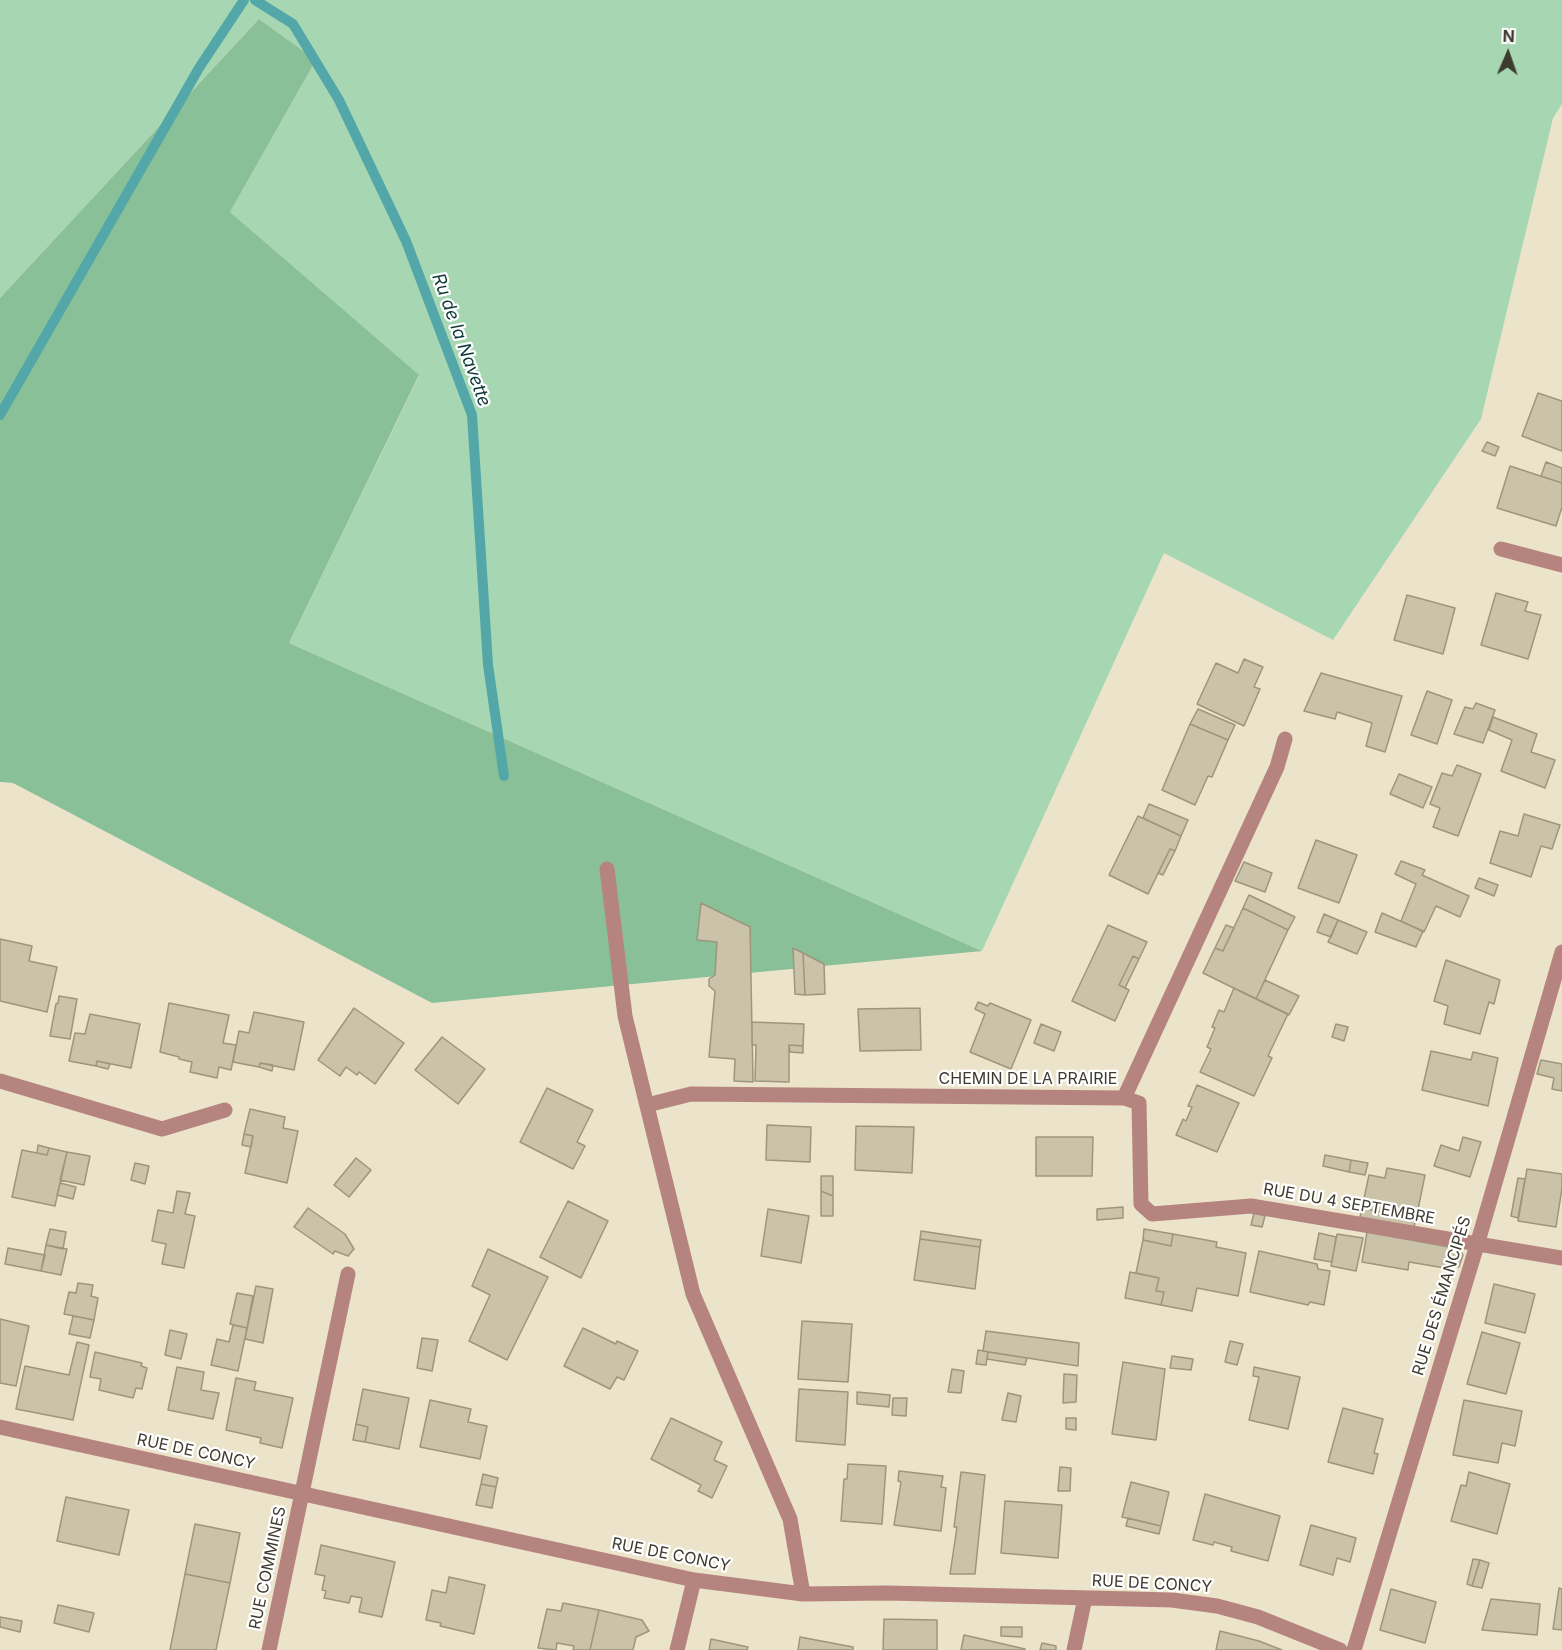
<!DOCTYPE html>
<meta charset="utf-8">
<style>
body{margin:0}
#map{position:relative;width:1562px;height:1650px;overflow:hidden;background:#ece4ca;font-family:Inter,sans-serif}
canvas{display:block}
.north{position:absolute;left:1478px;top:24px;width:60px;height:60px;-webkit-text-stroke:4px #fff;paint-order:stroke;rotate:2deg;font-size:16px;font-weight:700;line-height:24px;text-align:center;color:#3d3a2f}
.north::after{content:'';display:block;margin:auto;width:21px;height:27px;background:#3d3a2f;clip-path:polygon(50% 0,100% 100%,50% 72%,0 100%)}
</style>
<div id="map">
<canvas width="1562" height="1650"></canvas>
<div class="north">N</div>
</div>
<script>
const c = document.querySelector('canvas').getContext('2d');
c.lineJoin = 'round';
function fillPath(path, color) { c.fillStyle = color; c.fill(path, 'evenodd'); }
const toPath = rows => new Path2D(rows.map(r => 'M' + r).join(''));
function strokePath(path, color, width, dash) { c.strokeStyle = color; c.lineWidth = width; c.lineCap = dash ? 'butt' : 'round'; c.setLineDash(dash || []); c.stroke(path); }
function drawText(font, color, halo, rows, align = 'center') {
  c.font = font + ' Inter,sans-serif'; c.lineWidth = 4.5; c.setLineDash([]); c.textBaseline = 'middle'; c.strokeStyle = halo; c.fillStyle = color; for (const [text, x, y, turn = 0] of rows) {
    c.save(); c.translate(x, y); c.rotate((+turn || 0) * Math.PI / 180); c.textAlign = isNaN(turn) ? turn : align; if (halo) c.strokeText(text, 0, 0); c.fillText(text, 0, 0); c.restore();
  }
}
fillPath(toPath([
 [0,0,1562,0,1562,104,1553,118,1481,419,1333,640,1164,553,982,951,289,643,419,376,230,212,316,60,259,19,0,298]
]), '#a6d7b2');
fillPath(toPath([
 [259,19,316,60,230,212,419,375,289,643,982,951,432,1003,13,783,0,782,0,298]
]), '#8ac098');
strokePath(toPath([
 [255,0,293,24,339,100,406,241,472,415,488,665,504,776],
 [0,415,199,68,244,0]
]), '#53a7a9', 10);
const building = toPath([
 [1538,393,1562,401,1562,451,1522,436,1538,393],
 [1487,442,1499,447,1495,456,1482,451,1487,442],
 [1546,462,1562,468,1562,483,1541,476,1546,462],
 [1510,466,1562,483,1562,507,1556,526,1497,508,1510,466],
 [1496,593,1528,602,1525,611,1541,615,1528,659,1481,645,1496,593],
 [1407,595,1455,608,1443,654,1394,640,1407,595],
 [1244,659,1263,667,1254,687,1260,689,1244,726,1197,704,1216,663,1238,673,1244,659],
 [1321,673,1402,696,1385,752,1366,746,1372,723,1337,712,1335,719,1304,711,1321,673],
 [1427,691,1452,700,1437,744,1411,735,1427,691],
 [1476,703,1495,710,1483,743,1454,734,1465,707,1473,709,1476,703],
 [1198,709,1235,725,1228,740,1190,724,1198,709],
 [1493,717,1537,734,1531,752,1555,760,1545,788,1501,771,1512,740,1489,730,1493,717],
 [1190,724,1228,740,1212,777,1208,776,1195,805,1162,790,1190,724],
 [1457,765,1481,774,1458,836,1433,827,1440,808,1430,804,1442,773,1452,776,1457,765],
 [1399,774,1432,787,1423,808,1390,794,1399,774],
 [1149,804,1188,820,1181,836,1143,818,1149,804],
 [1524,814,1560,825,1552,849,1541,846,1531,877,1490,863,1500,831,1518,836,1524,814],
 [1138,816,1181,836,1175,851,1170,849,1148,894,1109,875,1138,816],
 [1316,840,1357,855,1339,903,1298,888,1316,840],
 [1170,849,1175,851,1163,875,1158,873,1170,849],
 [1401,861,1425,870,1422,875,1469,896,1460,917,1436,906,1424,932,1401,921,1416,884,1395,874,1401,861],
 [1244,862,1272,873,1265,892,1235,881,1244,862],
 [1479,878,1498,885,1494,896,1475,888,1479,878],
 [1249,895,1295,917,1288,930,1243,908,1249,895],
 [701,903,750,927,753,1082,734,1081,735,1059,709,1057,715,991,709,986,709,979,715,975,717,942,697,940,701,903],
 [1243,908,1288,930,1256,999,1203,973,1215,948,1223,951,1243,908],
 [1382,913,1423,931,1416,947,1375,932,1382,913],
 [1324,914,1338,920,1331,937,1317,932,1324,914],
 [1338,920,1367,932,1357,954,1328,942,1338,920],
 [1108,925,1147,942,1139,959,1133,956,1119,985,1129,990,1115,1021,1072,1001,1108,925],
 [1226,925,1234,928,1223,951,1215,948,1226,925],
 [0,939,32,946,29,961,57,967,47,1012,0,1001,0,939],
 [793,948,803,953,805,995,795,994,793,948],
 [803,953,824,964,825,994,805,995,803,953],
 [1133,956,1139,959,1125,988,1119,985,1133,956],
 [1446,960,1500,980,1494,1004,1489,1002,1480,1034,1444,1024,1448,1006,1434,1001,1446,960],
 [1265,980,1299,996,1289,1015,1256,999,1265,980],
 [1234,988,1288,1014,1268,1056,1272,1058,1254,1096,1200,1072,1211,1049,1207,1047,1215,1028,1212,1027,1219,1010,1224,1012,1234,988],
 [59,996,77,999,70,1039,50,1036,56,1004,58,1003,59,996],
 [978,1002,988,1006,990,1003,1031,1020,1011,1069,970,1052,985,1014,975,1009,978,1002],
 [169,1003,229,1015,223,1043,236,1045,231,1070,219,1067,217,1078,190,1072,192,1062,179,1059,179,1057,160,1052,169,1003],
 [354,1008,404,1043,375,1084,359,1072,357,1075,346,1067,340,1076,318,1060,354,1008],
 [920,1008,921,1050,860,1051,858,1009,920,1008],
 [254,1012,304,1022,294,1070,260,1063,259,1067,233,1062,239,1031,249,1033,254,1012],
 [90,1014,140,1024,131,1068,97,1061,96,1066,69,1061,75,1033,85,1034,90,1014],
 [752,1022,804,1024,803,1046,789,1045,789,1082,755,1081,756,1045,752,1045,752,1022],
 [1041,1024,1061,1032,1054,1051,1034,1043,1041,1024],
 [1336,1024,1348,1027,1344,1041,1332,1037,1336,1024],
 [442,1037,485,1069,458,1104,415,1070,442,1037],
 [789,1045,803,1046,803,1053,790,1052,789,1045],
 [1431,1051,1471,1060,1473,1052,1498,1058,1488,1106,1422,1090,1431,1051],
 [1541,1060,1562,1064,1562,1091,1552,1089,1554,1078,1537,1074,1541,1060],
 [97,1061,110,1064,108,1069,96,1066,97,1061],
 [260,1063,273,1065,272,1071,259,1067,260,1063],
 [1197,1085,1239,1103,1217,1152,1176,1135,1183,1119,1186,1121,1192,1107,1188,1106,1197,1085],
 [547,1088,593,1110,577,1142,585,1146,573,1169,520,1142,547,1088],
 [250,1109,285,1117,283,1128,298,1131,287,1183,245,1173,253,1136,244,1134,250,1109],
 [767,1125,811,1127,810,1162,766,1160,767,1125],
 [856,1126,914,1127,912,1173,855,1170,856,1126],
 [244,1134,253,1136,251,1147,242,1145,244,1134],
 [1036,1137,1093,1137,1092,1176,1036,1176,1036,1137],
 [1463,1137,1481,1142,1470,1177,1434,1166,1441,1145,1459,1151,1463,1137],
 [38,1145,49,1148,47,1155,37,1153,38,1145],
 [49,1148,67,1152,55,1206,12,1197,22,1150,47,1155,49,1148],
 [67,1152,90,1156,84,1185,60,1180,67,1152],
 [1325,1155,1351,1160,1349,1172,1323,1166,1325,1155],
 [356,1158,371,1170,349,1197,334,1185,356,1158],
 [1351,1160,1368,1163,1365,1175,1349,1172,1351,1160],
 [135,1163,149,1166,145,1184,131,1180,135,1163],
 [1387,1168,1425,1175,1416,1219,1362,1208,1369,1175,1385,1178,1387,1168],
 [1527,1169,1562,1174,1562,1188,1556,1227,1518,1221,1527,1169],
 [821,1176,833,1176,833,1196,821,1191,821,1176],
 [1518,1178,1525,1179,1518,1218,1511,1216,1518,1178],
 [60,1183,76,1187,73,1199,57,1195,60,1183],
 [177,1191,190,1193,185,1214,195,1216,184,1268,162,1264,166,1244,152,1241,158,1210,173,1213,177,1191],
 [821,1191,833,1196,833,1216,821,1216,821,1191],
 [568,1201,608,1221,581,1278,540,1257,568,1201],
 [1123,1207,1123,1218,1097,1220,1097,1209,1123,1207],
 [308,1208,345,1234,354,1249,348,1256,335,1251,333,1254,294,1227,308,1208],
 [1362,1208,1416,1219,1414,1227,1360,1217,1362,1208],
 [768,1209,809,1216,801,1263,761,1256,768,1209],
 [1254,1213,1265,1216,1262,1227,1251,1225,1254,1213],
 [50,1229,66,1232,63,1249,46,1245,50,1229],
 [1144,1229,1173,1234,1171,1246,1143,1240,1144,1229],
 [921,1231,981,1240,980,1247,920,1239,921,1231],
 [1367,1232,1460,1249,1463,1255,1459,1267,1447,1265,1445,1268,1409,1262,1408,1270,1362,1262,1367,1232],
 [1319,1233,1336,1237,1332,1262,1314,1259,1319,1233],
 [1173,1234,1217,1242,1216,1247,1246,1253,1238,1296,1197,1288,1192,1311,1161,1305,1164,1292,1156,1291,1159,1278,1136,1273,1143,1240,1171,1246,1173,1234],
 [1337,1234,1363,1238,1356,1271,1331,1266,1337,1234],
 [920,1239,980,1247,975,1289,914,1280,920,1239],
 [46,1245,67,1249,61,1275,41,1271,46,1245],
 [8,1248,45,1255,41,1271,5,1264,8,1248],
 [488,1249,548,1277,507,1360,469,1341,490,1295,472,1286,488,1249],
 [1259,1251,1317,1264,1318,1269,1330,1271,1324,1305,1310,1302,1308,1305,1250,1292,1259,1251],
 [1130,1272,1159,1278,1156,1291,1164,1292,1161,1305,1125,1298,1130,1272],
 [78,1283,93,1285,91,1296,98,1298,94,1320,64,1314,69,1292,76,1293,78,1283],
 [1494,1284,1535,1294,1525,1333,1485,1323,1494,1284],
 [256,1286,273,1289,263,1343,245,1339,256,1286],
 [237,1293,253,1296,247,1328,230,1324,237,1293],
 [73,1316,94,1320,90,1338,69,1334,73,1316],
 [0,1319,29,1326,16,1386,0,1383,0,1319],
 [802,1321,852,1324,848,1382,798,1379,802,1321],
 [233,1325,247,1328,238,1371,211,1365,217,1339,229,1342,233,1325],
 [583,1328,616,1344,617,1341,638,1351,624,1380,617,1377,610,1389,564,1366,583,1328],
 [170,1330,187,1334,181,1359,165,1355,170,1330],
 [986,1331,1079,1343,1078,1366,983,1351,986,1331],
 [1482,1332,1520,1343,1506,1394,1467,1384,1482,1332],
 [422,1338,438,1340,432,1371,417,1368,422,1338],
 [1230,1341,1243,1344,1237,1365,1225,1362,1230,1341],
 [77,1342,89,1345,73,1420,16,1409,25,1366,69,1375,77,1342],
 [978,1350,988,1352,986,1365,976,1364,978,1350],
 [95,1352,142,1363,141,1366,147,1368,142,1389,136,1388,133,1398,99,1390,101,1379,90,1377,95,1352],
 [988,1352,1027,1358,1025,1365,987,1359,988,1352],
 [1172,1356,1193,1359,1191,1370,1170,1368,1172,1356],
 [1123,1362,1165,1369,1156,1440,1112,1434,1123,1362],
 [177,1367,204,1372,201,1390,219,1393,213,1419,168,1410,177,1367],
 [1254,1367,1300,1377,1288,1429,1249,1420,1259,1377,1253,1376,1254,1367],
 [952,1369,964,1371,961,1393,948,1392,952,1369],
 [1064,1374,1077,1375,1076,1402,1063,1403,1064,1374],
 [236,1378,256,1382,254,1390,293,1398,282,1448,260,1443,261,1438,226,1430,236,1378],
 [363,1389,409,1398,399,1449,365,1442,368,1427,356,1424,363,1389],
 [799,1389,848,1392,845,1445,796,1441,799,1389],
 [857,1392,890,1395,889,1407,857,1404,857,1392],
 [1008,1393,1021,1396,1016,1422,1002,1420,1008,1393],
 [893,1398,907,1398,906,1416,892,1415,893,1398],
 [430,1400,471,1409,468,1422,487,1426,480,1459,420,1447,430,1400],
 [1464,1400,1522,1411,1515,1446,1502,1443,1498,1463,1453,1455,1464,1400],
 [1343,1408,1383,1419,1374,1453,1378,1454,1373,1474,1328,1462,1343,1408],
 [671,1418,722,1442,714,1460,727,1466,712,1498,698,1491,701,1485,651,1459,671,1418],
 [1066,1418,1076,1418,1076,1430,1066,1429,1066,1418],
 [356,1424,368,1427,365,1442,353,1440,356,1424],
 [848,1464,886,1466,882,1524,841,1521,844,1479,847,1479,848,1464],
 [1060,1467,1071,1468,1070,1491,1058,1491,1060,1467],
 [899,1471,943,1476,941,1487,946,1488,941,1531,894,1525,901,1482,898,1481,899,1471],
 [961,1472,985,1475,975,1574,950,1574,957,1527,954,1527,961,1472],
 [1469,1472,1510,1484,1497,1534,1451,1521,1461,1485,1466,1486,1469,1472],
 [483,1474,498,1478,496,1487,481,1484,483,1474],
 [1131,1482,1169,1492,1161,1526,1122,1517,1131,1482],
 [481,1484,496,1487,492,1508,476,1505,481,1484],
 [1205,1494,1280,1516,1268,1561,1231,1551,1232,1547,1214,1542,1213,1545,1193,1540,1205,1494],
 [66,1497,129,1510,119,1555,57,1541,66,1497],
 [1005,1501,1062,1505,1058,1558,1001,1553,1005,1501],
 [1128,1518,1161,1526,1159,1534,1126,1526,1128,1518],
 [195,1524,240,1533,230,1583,185,1574,195,1524],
 [1311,1525,1356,1538,1350,1562,1337,1558,1333,1575,1300,1565,1311,1525],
 [321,1545,395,1562,382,1617,359,1612,362,1598,351,1596,349,1603,324,1598,326,1591,322,1590,325,1576,315,1574,321,1545],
 [1473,1559,1480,1560,1472,1586,1467,1584,1473,1559],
 [1480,1560,1489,1563,1482,1588,1472,1586,1480,1560],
 [185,1574,230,1583,216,1650,170,1650,185,1574],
 [449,1577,485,1585,474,1634,440,1626,441,1623,426,1620,432,1590,446,1593,449,1577],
 [1559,1588,1562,1589,1562,1630,1553,1629,1559,1588],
 [1391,1589,1436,1602,1425,1643,1380,1630,1391,1589],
 [1491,1599,1540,1604,1537,1635,1482,1630,1491,1599],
 [563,1603,599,1610,590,1650,573,1650,574,1646,557,1643,556,1650,538,1648,547,1609,561,1611,563,1603],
 [58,1605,94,1613,89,1632,54,1623,58,1605],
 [599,1610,642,1620,649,1631,636,1637,633,1650,590,1650,599,1610],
 [0,1617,22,1621,20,1632,0,1627,0,1617],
 [884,1619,937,1620,937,1650,883,1650,884,1619],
 [1001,1627,1022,1627,1022,1637,1001,1636,1001,1627],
 [1220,1631,1259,1641,1282,1650,1216,1650,1220,1631],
 [964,1635,1025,1649,1025,1650,961,1650,964,1635],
 [800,1637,853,1647,853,1650,798,1650,800,1637],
 [711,1639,748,1647,747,1650,709,1650,711,1639],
 [1042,1643,1056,1646,1056,1650,1040,1650,1042,1643]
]);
fillPath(building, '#cac2a9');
strokePath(building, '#9d967d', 1.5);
strokePath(toPath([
 [1501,549,1562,565],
 [607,869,625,1016,693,1294,790,1519,803,1594],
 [0,1081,162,1129,225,1110],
 [1124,1098,1139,1103,1141,1204,1152,1214,1251,1206,1562,1258],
 [647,1105,691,1094,1124,1098,1277,767,1285,739],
 [0,1427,694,1580,803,1594,888,1593,1172,1600,1217,1606,1258,1617,1340,1650],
 [269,1650,348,1274],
 [677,1650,694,1580],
 [1074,1650,1085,1598],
 [1354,1650,1477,1245,1562,952]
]), '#b6847e', 15);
drawText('16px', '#3d3a2f', '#fff', [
 ["CHEMIN DE LA PRAIRIE",1028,1079],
 ["RUE DU 4 SEPTEMBRE",1349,1204,10],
 ["RUE DES ÉMANCIPÉS",1442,1296,-73],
 ["RUE DE CONCY",196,1452,12],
 ["RUE DE CONCY",671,1555,11],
 ["RUE COMMINES",268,1568,-78],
 ["RUE DE CONCY",1152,1584,3]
]);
drawText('italic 18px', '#10393a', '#fff', [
 ["Ru de la Navette",461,340,70]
]);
</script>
